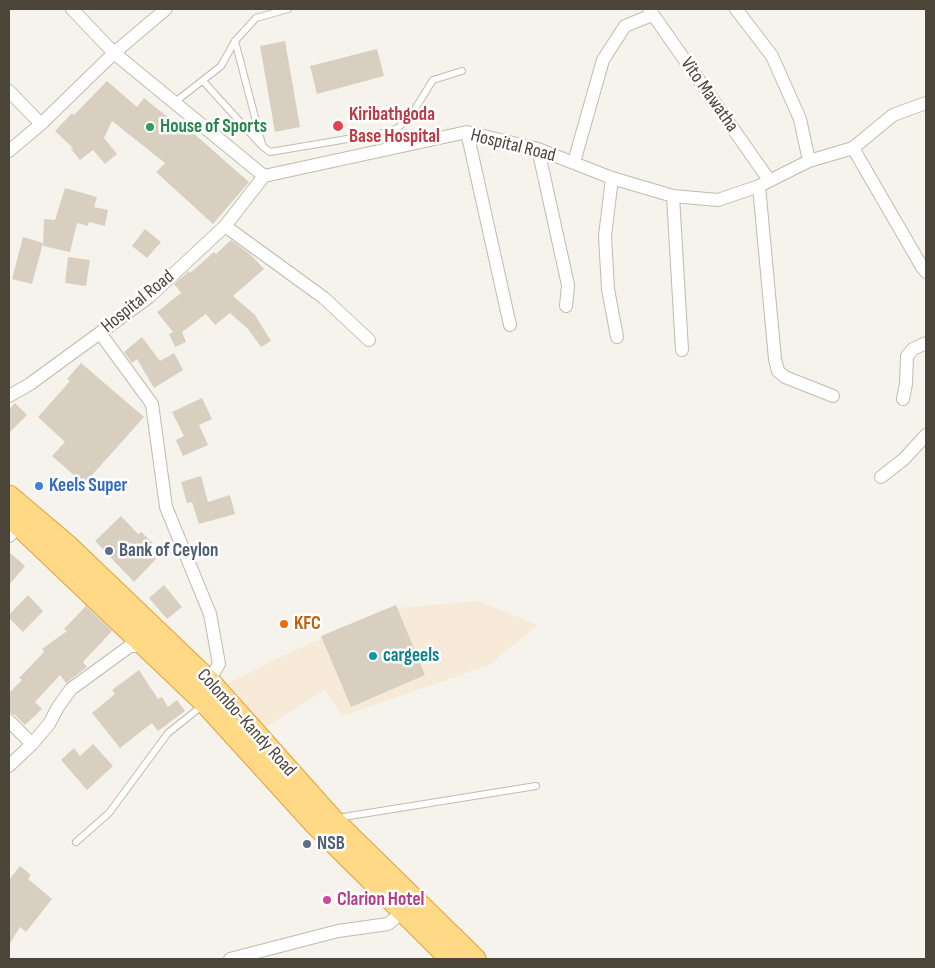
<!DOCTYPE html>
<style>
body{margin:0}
#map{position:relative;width:935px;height:968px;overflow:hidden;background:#f6f3ec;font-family:"Sofia Sans Condensed",sans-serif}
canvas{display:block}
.frame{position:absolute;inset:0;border:10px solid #4b4439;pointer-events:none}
</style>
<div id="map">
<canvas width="935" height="968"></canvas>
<div class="frame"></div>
</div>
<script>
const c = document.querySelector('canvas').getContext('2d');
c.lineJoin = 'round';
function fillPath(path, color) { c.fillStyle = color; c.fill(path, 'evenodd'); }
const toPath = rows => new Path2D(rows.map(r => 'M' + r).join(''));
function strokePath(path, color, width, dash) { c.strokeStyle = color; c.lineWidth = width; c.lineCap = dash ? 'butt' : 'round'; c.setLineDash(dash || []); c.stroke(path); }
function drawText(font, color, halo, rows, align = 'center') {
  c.font = font + ' "Sofia Sans Condensed",sans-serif'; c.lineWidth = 5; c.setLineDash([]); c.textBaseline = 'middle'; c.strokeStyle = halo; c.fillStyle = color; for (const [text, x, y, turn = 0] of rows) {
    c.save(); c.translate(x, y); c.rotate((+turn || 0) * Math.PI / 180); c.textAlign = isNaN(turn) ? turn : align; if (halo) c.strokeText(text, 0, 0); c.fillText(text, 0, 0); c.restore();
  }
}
fillPath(toPath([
 [478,601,538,625,489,665,342,716,325,690,264,728,228,683,289,653,384,609]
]), '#f7ead8');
fillPath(toPath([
 [285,41,300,127,275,132,260,46],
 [377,49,384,76,317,94,310,66],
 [107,81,137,107,144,98,190,135,192,132,249,182,213,224,156,172,165,163,112,121,104,138,117,154,105,164,93,150,80,160,71,149,73,148,55,131,72,113,74,115],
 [65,188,97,197,94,207,108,210,105,226,89,222,88,226,77,223,70,252,43,246,44,219,55,220],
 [145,229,161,242,147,258,132,246],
 [23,237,43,243,32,284,12,279],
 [231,240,250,254,264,269,233,296,255,315,271,341,261,347,248,329,230,313,215,325,206,314,182,332,186,342,175,347,169,334,173,332,157,312,181,293,174,284,189,271,190,273,214,252,216,254],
 [68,257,90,260,86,286,65,283],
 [142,337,160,361,174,353,183,370,154,388,137,359,132,363,124,352],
 [81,363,144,417,84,484,52,456,65,442,38,417,70,381,67,379],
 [202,398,212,419,199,425,208,445,183,456,176,440,184,436,172,412],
 [15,403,27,415,9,433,9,409],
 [201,476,208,502,230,495,235,514,199,524,192,502,187,503,181,482],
 [121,516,138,534,141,532,153,543,147,550,156,559,134,582,95,541],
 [9,552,25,566,9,585],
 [164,585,182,607,167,619,149,598],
 [28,595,43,611,23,632,9,618,9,615],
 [396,605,425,675,351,707,321,636],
 [86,606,112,631,83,662,87,667,66,683,60,675,35,702,42,709,25,725,15,715,9,713,9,693,22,680,19,678,44,652,42,649,67,631,64,629],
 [139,670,158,699,162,697,168,707,177,700,185,711,158,731,152,723,120,748,92,713,115,694,112,690],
 [93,744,113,766,87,790,61,760,74,748,80,756],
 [20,866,31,875,28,879,52,899,26,932,20,927,9,945,9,880]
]), '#d8cfc1');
const service = toPath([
 [235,41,262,144],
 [203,81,262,146,270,152,389,132,398,128,413,112,433,80,462,71],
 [175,102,221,66,235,41,256,18,288,9],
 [337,818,536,786],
 [76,842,109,813,168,733,202,706]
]);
const minor = toPath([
 [72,9,114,53,166,9],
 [649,9,769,180],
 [736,9,772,56,800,119,809,161],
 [9,91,41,124],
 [467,132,510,325],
 [853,148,922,267,926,272],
 [538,149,568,285,566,306],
 [9,151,41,124,114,53,264,176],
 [574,162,603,60,625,26,652,15],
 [612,178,605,236,608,289,617,337],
 [759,186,775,359,778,371,785,377,833,396],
 [673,196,682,350],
 [225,226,324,298,369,340],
 [100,333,152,404,166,507,210,614,219,664,209,681],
 [9,396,30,384,149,297,225,226,264,176,467,132,538,149,612,178,673,196,718,200,759,186,809,161,853,148,893,115,926,103],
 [903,399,906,384,907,356,913,349,926,343],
 [881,477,904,459,926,435],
 [9,536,20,525],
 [9,721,32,744],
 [9,766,32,744,49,724,58,707,71,689,130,646,145,646],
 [230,959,338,931,388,924,407,908]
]);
const trunk = toPath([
 [9,496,68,546,209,681,332,819,475,959],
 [9,516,205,703,314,823,451,959]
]);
strokePath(service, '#c2bbae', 8);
strokePath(minor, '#c2bbae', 14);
strokePath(trunk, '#e0a43c', 23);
strokePath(service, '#fff', 6);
strokePath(minor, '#fff', 12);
strokePath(trunk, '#ffd985', 21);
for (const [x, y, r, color] of [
 [338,126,6,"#e0444e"],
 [150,127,5,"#2e9e5b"],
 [39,486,5,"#3f7fe0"],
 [109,551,5,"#5c6f8a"],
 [284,624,5,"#e8710a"],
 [373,656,5,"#0f9aa8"],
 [307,844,5,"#5c6f8a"],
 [327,900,5,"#d1479c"]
]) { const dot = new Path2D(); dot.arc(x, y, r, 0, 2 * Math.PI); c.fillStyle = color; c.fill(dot); strokePath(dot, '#fff', 2); }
drawText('19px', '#4b4439', '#fff', [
 ["Vito Mawatha",709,95,55],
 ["Hospital Road",513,146,14],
 ["Hospital Road",138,302,-39],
 ["Colombo-Kandy Road",246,723,48]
]);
drawText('bold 19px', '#be3a42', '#fff', [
 ["Kiribathgoda",349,115],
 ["Base Hospital",349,137]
], 'left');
drawText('bold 19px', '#27864d', '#fff', [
 ["House of Sports",160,127]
], 'left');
drawText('bold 19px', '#366cbe', '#fff', [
 ["Keels Super",49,486]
], 'left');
drawText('bold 19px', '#4e5e75', '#fff', [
 ["Bank of Ceylon",119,551],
 ["NSB",317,844]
], 'left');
drawText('bold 19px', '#c56008', '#fff', [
 ["KFC",294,624]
], 'left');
drawText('bold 19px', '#0d838f', '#fff', [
 ["cargeels",383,656]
], 'left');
drawText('bold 19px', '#b23c85', '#fff', [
 ["Clarion Hotel",337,900]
], 'left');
</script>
